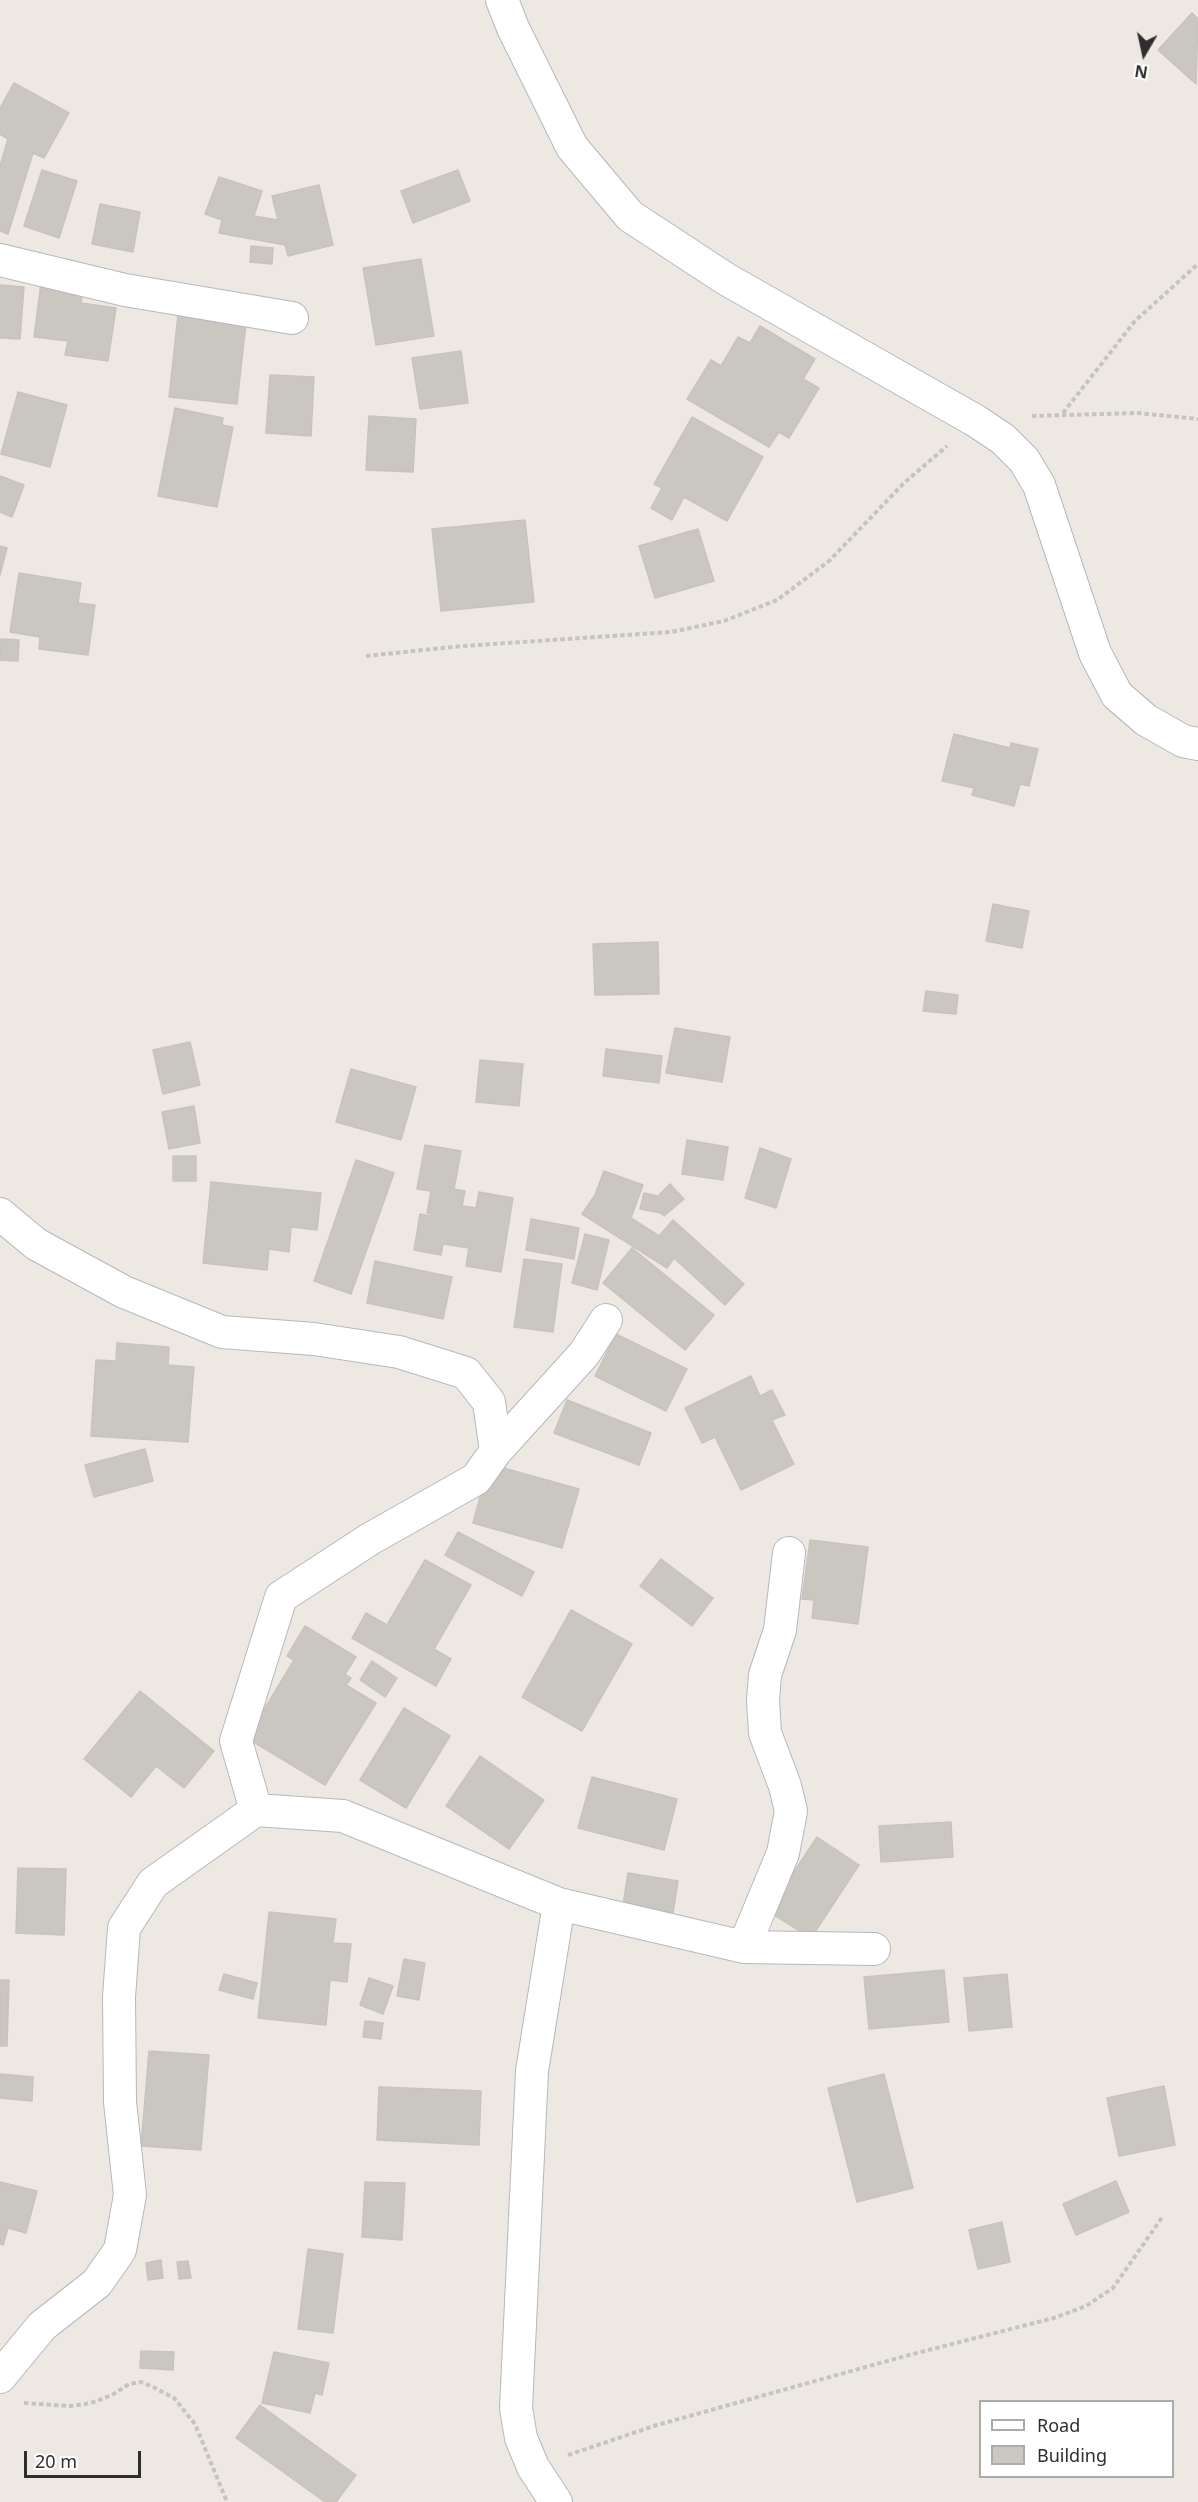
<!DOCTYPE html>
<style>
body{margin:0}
#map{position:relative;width:1198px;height:2502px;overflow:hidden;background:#eee8e2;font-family:"Noto Sans",sans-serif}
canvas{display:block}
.legend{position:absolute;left:979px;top:2400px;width:195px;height:78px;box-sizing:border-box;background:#fff;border:2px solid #ababab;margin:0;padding:8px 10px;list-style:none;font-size:18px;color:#2e2e2e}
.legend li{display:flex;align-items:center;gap:12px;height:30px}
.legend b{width:30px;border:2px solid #ababab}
.north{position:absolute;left:1114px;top:24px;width:60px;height:60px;-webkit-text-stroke:4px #fff;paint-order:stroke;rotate:189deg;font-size:16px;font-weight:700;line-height:24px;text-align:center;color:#2e2e2e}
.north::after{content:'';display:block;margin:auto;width:21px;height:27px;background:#2e2e2e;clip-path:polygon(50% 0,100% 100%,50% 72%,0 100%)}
.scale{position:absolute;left:24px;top:2451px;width:117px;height:27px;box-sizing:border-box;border:3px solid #2e2e2e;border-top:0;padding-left:8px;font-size:18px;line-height:21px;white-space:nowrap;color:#2e2e2e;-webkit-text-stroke:4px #fff;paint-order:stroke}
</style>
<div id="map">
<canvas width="1198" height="2502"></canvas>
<ul class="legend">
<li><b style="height:8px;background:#fff"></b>Road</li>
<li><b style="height:16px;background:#cac6c0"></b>Building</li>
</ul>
<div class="north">N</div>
<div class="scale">20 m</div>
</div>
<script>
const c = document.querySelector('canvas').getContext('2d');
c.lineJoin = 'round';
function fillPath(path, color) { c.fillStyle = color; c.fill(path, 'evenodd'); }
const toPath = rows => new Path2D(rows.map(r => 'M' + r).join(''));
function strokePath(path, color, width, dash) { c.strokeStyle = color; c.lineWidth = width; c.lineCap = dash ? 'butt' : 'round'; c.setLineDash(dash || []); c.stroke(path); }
const building = toPath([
 [1192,13,1198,19,1196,84,1158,50,1192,13],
 [14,83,69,113,44,158,33,153,8,234,0,231,0,166,8,139,0,134,0,108,14,83],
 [42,170,77,181,59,238,24,226,42,170],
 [458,170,470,201,413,223,401,191,458,170],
 [219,177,262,191,254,216,278,220,272,196,319,185,333,245,288,256,285,245,219,233,222,220,205,214,219,177],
 [100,204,140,212,133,252,92,244,100,204],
 [251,246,273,248,272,264,250,262,251,246],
 [421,259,434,336,376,345,363,268,421,259],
 [41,283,83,290,81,303,116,308,108,361,65,355,68,341,34,337,41,283],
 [0,285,24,287,20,339,0,338,0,285],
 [178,315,246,323,237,404,169,397,178,315],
 [760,326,815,359,803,379,819,388,789,438,779,432,769,447,687,399,711,360,721,366,738,337,750,343,760,326],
 [461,351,468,403,420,409,412,358,461,351],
 [270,375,314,377,311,436,266,433,270,375],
 [18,392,67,405,50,467,1,454,18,392],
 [175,408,223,418,222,425,233,427,217,507,158,496,175,408],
 [369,416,416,419,413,472,366,470,369,416],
 [692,417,763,457,727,521,684,497,672,520,651,508,662,488,654,484,692,417],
 [0,476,24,485,12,517,0,512,0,476],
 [525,520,534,602,441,611,432,529,525,520],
 [698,529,714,581,655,598,639,546,698,529],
 [0,546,7,548,0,575,0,546],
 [19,573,81,583,78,603,95,605,88,655,39,649,40,637,10,632,19,573],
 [1,639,19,640,18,661,0,660,1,639],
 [954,734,1010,748,1011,743,1038,749,1029,786,1020,784,1014,806,972,795,974,788,942,781,954,734],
 [993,904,1029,911,1022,948,986,941,993,904],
 [658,942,659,994,595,995,593,944,658,942],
 [926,991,958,995,956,1014,923,1011,926,991],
 [675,1028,730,1037,722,1082,666,1073,675,1028],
 [190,1042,200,1085,163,1094,153,1050,190,1042],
 [606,1049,662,1056,659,1083,603,1076,606,1049],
 [480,1060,523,1064,519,1106,476,1102,480,1060],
 [351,1069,416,1087,401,1140,336,1122,351,1069],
 [194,1106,200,1143,169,1149,162,1112,194,1106],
 [687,1140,728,1147,723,1180,682,1174,687,1140],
 [425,1145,461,1151,454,1189,465,1191,462,1206,476,1208,479,1192,513,1198,501,1272,466,1266,469,1248,443,1244,441,1255,414,1250,420,1214,431,1216,432,1214,427,1213,431,1191,417,1189,425,1145],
 [760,1148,791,1159,776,1208,745,1198,760,1148],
 [173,1156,196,1156,196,1181,173,1181,173,1156],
 [356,1160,394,1173,351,1294,314,1281,356,1160],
 [604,1171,643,1185,631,1218,659,1236,673,1220,744,1284,725,1305,674,1258,667,1268,582,1214,595,1195,604,1171],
 [211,1182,321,1193,317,1230,291,1227,289,1252,269,1249,267,1270,203,1263,211,1182],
 [670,1184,684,1199,664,1216,661,1213,640,1209,644,1193,658,1196,670,1184],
 [531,1219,579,1228,574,1259,526,1250,531,1219],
 [585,1234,609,1240,597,1290,572,1283,585,1234],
 [632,1248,714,1315,685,1350,603,1283,632,1248],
 [524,1259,562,1264,553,1332,514,1327,524,1259],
 [375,1261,452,1277,443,1319,367,1303,375,1261],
 [616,1334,687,1369,666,1411,595,1376,616,1334],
 [117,1343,169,1347,168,1365,194,1367,188,1442,91,1436,96,1360,116,1361,117,1343],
 [751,1376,760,1396,772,1390,785,1415,772,1420,794,1464,741,1490,715,1437,702,1443,685,1408,751,1376],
 [567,1400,651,1433,639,1465,554,1433,567,1400],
 [145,1449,153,1481,94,1497,85,1465,145,1449],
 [489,1464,579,1489,562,1548,473,1523,489,1464],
 [458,1532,534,1572,522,1596,445,1555,458,1532],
 [810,1540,868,1547,858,1624,812,1618,814,1600,802,1599,810,1540],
 [661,1559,713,1598,692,1626,640,1586,661,1559],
 [425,1560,471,1585,434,1649,451,1659,436,1686,352,1638,366,1613,387,1625,425,1560],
 [571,1610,632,1644,582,1731,522,1697,571,1610],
 [305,1626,356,1657,345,1674,351,1678,346,1685,376,1703,325,1785,247,1738,294,1660,287,1656,305,1626],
 [372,1661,397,1678,385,1697,360,1680,372,1661],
 [140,1691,214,1751,184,1788,156,1766,131,1797,84,1759,140,1691],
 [404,1708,450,1736,406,1808,360,1780,404,1708],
 [480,1756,544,1800,509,1849,446,1806,480,1756],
 [592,1777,677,1799,664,1850,578,1828,592,1777],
 [951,1822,953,1857,881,1862,879,1826,951,1822],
 [817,1837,859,1865,811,1938,768,1911,817,1837],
 [18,1868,66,1869,64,1935,16,1933,18,1868],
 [628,1873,678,1881,673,1913,623,1905,628,1873],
 [269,1912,336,1919,333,1943,351,1944,347,1982,330,1980,326,2025,258,2018,269,1912],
 [404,1959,425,1963,419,2000,397,1996,404,1959],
 [944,1970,949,2022,869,2029,864,1977,944,1970],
 [224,1974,257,1983,253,1999,219,1990,224,1974],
 [1007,1974,1012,2027,969,2031,964,1978,1007,1974],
 [369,1978,393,1986,383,2014,360,2005,369,1978],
 [0,1980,9,1980,7,2046,0,2046,0,1980],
 [365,2021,383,2023,381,2039,363,2037,365,2021],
 [149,2051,209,2055,201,2150,141,2146,149,2051],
 [0,2074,33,2077,32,2101,0,2098,0,2074],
 [884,2074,913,2188,857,2202,828,2088,884,2074],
 [1164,2086,1175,2145,1119,2156,1107,2098,1164,2086],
 [379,2087,481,2091,479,2145,377,2140,379,2087],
 [1116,2181,1129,2212,1076,2235,1063,2204,1116,2181],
 [0,2182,37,2191,26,2233,8,2228,3,2245,0,2244,0,2182],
 [365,2182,405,2183,402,2240,362,2237,365,2182],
 [1002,2222,1010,2262,978,2269,969,2230,1002,2222],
 [308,2249,343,2254,333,2333,298,2329,308,2249],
 [161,2260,163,2278,148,2280,146,2263,161,2260],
 [188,2261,191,2278,179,2279,177,2262,188,2261],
 [141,2351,174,2352,173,2370,140,2368,141,2351],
 [274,2352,329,2363,322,2395,315,2393,310,2413,262,2403,274,2352],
 [260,2405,356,2475,336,2502,325,2502,236,2438,260,2405]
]);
fillPath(building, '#cac6c0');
strokePath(building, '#cac3bb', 1.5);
const minor = toPath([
 [502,0,513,28,572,147,630,216,726,279,976,421,1003,439,1024,460,1039,485,1095,653,1117,695,1146,720,1183,741,1198,744],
 [0,260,125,290,292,318],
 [0,1214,36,1244,124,1292,222,1332,314,1339,399,1352,466,1373,489,1402,496,1451,476,1479,370,1539,281,1597,236,1741,256,1810],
 [496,1451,584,1354,606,1320],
 [744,1947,783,1853,791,1811,785,1786,765,1733,763,1700,765,1675,780,1630,789,1553],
 [0,2377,42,2326,97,2283,120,2250,130,2195,120,2102,119,1997,124,1928,153,1883,256,1810,343,1816,559,1904,744,1947,874,1949],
 [556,2502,533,2467,521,2438,516,2408,532,2071,559,1904]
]);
strokePath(minor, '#b5b8c0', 34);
strokePath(toPath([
 [1063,413,1135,321,1198,264],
 [1032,416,1138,413,1198,419],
 [366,656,462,646,671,632,724,621,777,600,829,561,904,483,947,446],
 [24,2403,71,2406,91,2403,112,2395,129,2384,141,2382,153,2387,174,2398,195,2424,227,2502],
 [568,2455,657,2425,909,2355,1054,2318,1086,2306,1113,2288,1163,2216]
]), '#c4c4c4', 4, [4.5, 3]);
strokePath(minor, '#fff', 32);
</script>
